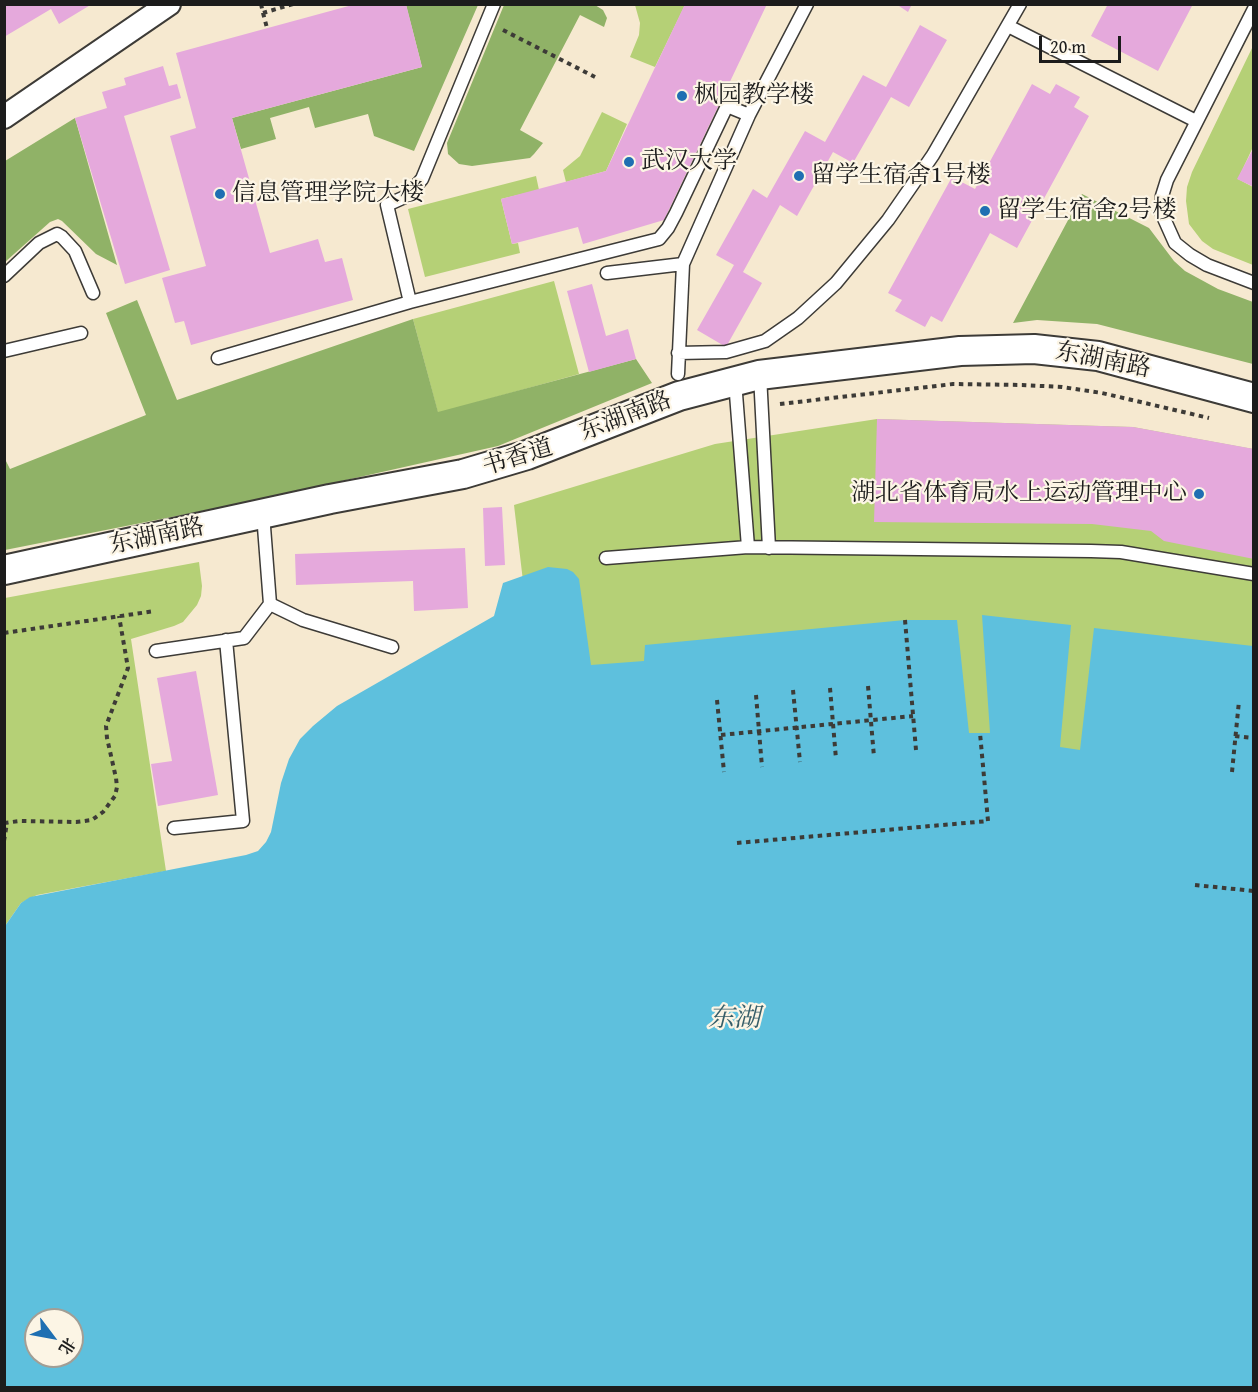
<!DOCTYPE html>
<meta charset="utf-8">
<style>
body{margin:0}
#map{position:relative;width:1258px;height:1392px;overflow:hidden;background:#f6e9d0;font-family:"Gentium Book Plus","Noto Serif SC",serif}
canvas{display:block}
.frame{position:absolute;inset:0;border:6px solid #1c1c1c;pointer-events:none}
.north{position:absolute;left:24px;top:1308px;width:60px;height:60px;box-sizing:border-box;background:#fcf5e5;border:2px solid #a29e95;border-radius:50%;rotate:122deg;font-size:16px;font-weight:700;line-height:24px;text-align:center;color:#1c1c1c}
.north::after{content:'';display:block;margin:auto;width:21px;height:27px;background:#1f6fb2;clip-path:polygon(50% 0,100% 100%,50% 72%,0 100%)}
.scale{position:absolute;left:1039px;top:36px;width:82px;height:27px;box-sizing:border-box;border:3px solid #1c1c1c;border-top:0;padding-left:8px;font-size:18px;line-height:21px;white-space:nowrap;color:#1c1c1c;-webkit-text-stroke:4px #fcf5e5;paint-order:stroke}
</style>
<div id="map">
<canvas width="1258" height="1392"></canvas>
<div class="frame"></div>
<div class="north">北</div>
<div class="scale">20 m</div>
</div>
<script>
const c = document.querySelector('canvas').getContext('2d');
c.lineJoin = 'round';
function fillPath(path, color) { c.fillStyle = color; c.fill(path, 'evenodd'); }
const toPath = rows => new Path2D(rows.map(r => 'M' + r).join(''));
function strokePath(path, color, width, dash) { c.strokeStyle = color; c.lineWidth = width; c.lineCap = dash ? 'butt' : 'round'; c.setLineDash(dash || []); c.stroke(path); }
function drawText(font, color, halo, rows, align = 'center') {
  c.font = font + ' "Gentium Book Plus","Noto Serif SC",serif'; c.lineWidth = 4.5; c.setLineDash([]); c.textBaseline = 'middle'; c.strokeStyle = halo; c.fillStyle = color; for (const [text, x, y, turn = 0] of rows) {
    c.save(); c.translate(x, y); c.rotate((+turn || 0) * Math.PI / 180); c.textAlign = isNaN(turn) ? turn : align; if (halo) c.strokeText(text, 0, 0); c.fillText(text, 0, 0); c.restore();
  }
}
fillPath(toPath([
 [635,5,685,5,655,67,630,57,639,35,640,23],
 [1253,46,1253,147,1238,179,1253,187,1253,265,1213,249,1202,241,1189,224,1186,201,1187,187,1192,172],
 [602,112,627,124,606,171,566,182,563,170,580,156],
 [536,176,539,190,501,199,512,244,518,243,520,253,425,277,408,209],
 [554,281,579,374,438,413,413,319],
 [877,419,1133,427,1253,449,1253,950,558,877,514,505,715,444],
 [199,562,202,586,201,596,197,605,183,622,174,626,131,639,166,871,37,895,21,903,5,926,5,598]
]), '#b5d076');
fillPath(toPath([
 [406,5,478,5,414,151,374,136,368,114,315,128,309,107,270,118,276,139,241,149,232,118,422,67],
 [504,5,595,5,603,10,607,18,604,27,580,15,520,130,543,143,534,154,530,158,472,166,459,164,448,154,447,143],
 [75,118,117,265,96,254,62,221,58,219,50,222,5,262,5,161],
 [1082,194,1149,228,1174,261,1185,271,1218,289,1253,302,1253,364,1097,324,1037,320,1013,323],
 [137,300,177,400,413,319,438,412,636,359,652,383,498,446,257,500,5,550,4,457,10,469,146,415,106,313]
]), '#90b267');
fillPath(toPath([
 [548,567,567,569,573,572,579,579,591,665,644,661,645,645,905,620,957,620,969,733,990,733,982,615,1071,625,1060,747,1080,750,1094,628,1253,646,1253,1387,5,1387,5,926,21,903,30,897,246,855,258,851,266,842,271,832,281,783,289,759,300,739,313,726,337,706,494,616,503,583],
 [36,1320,72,1320,72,1356,36,1356]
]), '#5ec0dd');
fillPath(toPath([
 [4,4,92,4,59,24,51,9,4,37],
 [356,4,406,4,422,67,232,118,270,253,318,239,325,262,342,258,353,300,191,345,184,321,175,323,162,278,206,266,170,136,196,128,176,53],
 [685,4,767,4,664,220,583,244,578,227,512,244,501,199,606,171],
 [896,4,912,4,908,12],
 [1108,4,1193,4,1158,71,1091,36],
 [920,25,947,40,909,107,891,97,853,163,833,152,797,216,780,205,743,272,762,283,726,347,697,330,734,265,716,255,753,189,767,198,805,131,825,142,863,75,886,87],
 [163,66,169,86,177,84,181,98,124,116,170,270,125,284,75,118,107,108,102,92,126,85,124,78],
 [1032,84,1050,94,1056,84,1080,97,1074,107,1089,116,1017,248,990,233,942,322,931,316,925,327,895,311,902,300,888,293,952,177,975,189],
 [1254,147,1254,187,1237,179],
 [592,284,606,336,628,329,636,359,589,372,567,291],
 [877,419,1133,427,1254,449,1254,559,1164,541,1151,531,1092,524,874,522],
 [502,507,505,565,485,566,483,508],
 [465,548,468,608,414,611,413,581,296,585,295,554],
 [196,671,218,795,158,806,151,764,172,761,157,678]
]), '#e5a9dc');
const service = toPath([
 [1254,9,1167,180,1162,196,1162,214,1175,243,1190,255,1207,265,1254,283],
 [1008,26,1196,121],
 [607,273,683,264],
 [4,276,39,243,57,234,62,237,75,251,93,293],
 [410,302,387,205,407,196,422,179,494,4],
 [4,351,81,333],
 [678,353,726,352,765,341,798,318,836,283,888,220,933,155,1020,4],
 [218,358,410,302,659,239,668,228,676,213,727,106,749,115],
 [678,374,683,264,749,115,807,4],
 [760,375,769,548],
 [735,381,748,547],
 [606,558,748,547,1091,551,1121,552,1254,574],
 [270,604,303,620,392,647],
 [156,651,244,638,270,604,263,514],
 [174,828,243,821,226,640]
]);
const minor = toPath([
 [4,117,169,4]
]);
const tertiary = toPath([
 [4,570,330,499,463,474,527,455,679,396,759,375,960,351,1034,349,1098,356,1254,398]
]);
strokePath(service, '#3d3b37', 15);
strokePath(minor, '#3d3b37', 26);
strokePath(tertiary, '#3d3b37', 32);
strokePath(toPath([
 [261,4,263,13,293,4],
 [263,13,267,28],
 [503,30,595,77],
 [780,404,953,384,1022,385,1062,387,1102,393,1209,418],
 [905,620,916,750],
 [4,633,155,611],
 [868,686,874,757],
 [830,688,836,759],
 [793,690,800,762],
 [756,695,762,767],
 [717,700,724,772],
 [721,735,913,716],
 [1235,736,1254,738],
 [1232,772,1239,701],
 [4,823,20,821,76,822,92,820,103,812,115,796,117,787,116,778,107,738,106,726,128,668,119,616],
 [4,841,7,823],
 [737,843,988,821,980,733],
 [1195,885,1254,891]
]), '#3d3b37', 4, [4.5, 4.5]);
strokePath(service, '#fff', 12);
strokePath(minor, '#fff', 22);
strokePath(tertiary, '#fff', 28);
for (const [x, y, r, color] of [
 [682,96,6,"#1f6fb2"],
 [629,162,6,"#1f6fb2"],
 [799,176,6,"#1f6fb2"],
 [220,194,6,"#1f6fb2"],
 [985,211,6,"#1f6fb2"],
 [1199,494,6,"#1f6fb2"]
]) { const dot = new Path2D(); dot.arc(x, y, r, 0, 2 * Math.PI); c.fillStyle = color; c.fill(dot); strokePath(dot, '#fcf5e5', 2); }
drawText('24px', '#1c1c1c', '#fcf5e5', [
 ["枫园教学楼",694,96],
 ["武汉大学",641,162],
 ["留学生宿舍1号楼",811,176],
 ["信息管理学院大楼",232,194],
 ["留学生宿舍2号楼",997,211],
 ["湖北省体育局水上运动管理中心",1187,494,"right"]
], 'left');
drawText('24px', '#1c1c1c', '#fcf5e5', [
 ["东湖南路",1103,361,11],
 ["东湖南路",626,417,-21],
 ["书香道",518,458,-17],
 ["东湖南路",157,537,-12]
]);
drawText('italic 26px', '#365e69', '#fcf5e5', [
 ["东湖",734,1019]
]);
</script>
